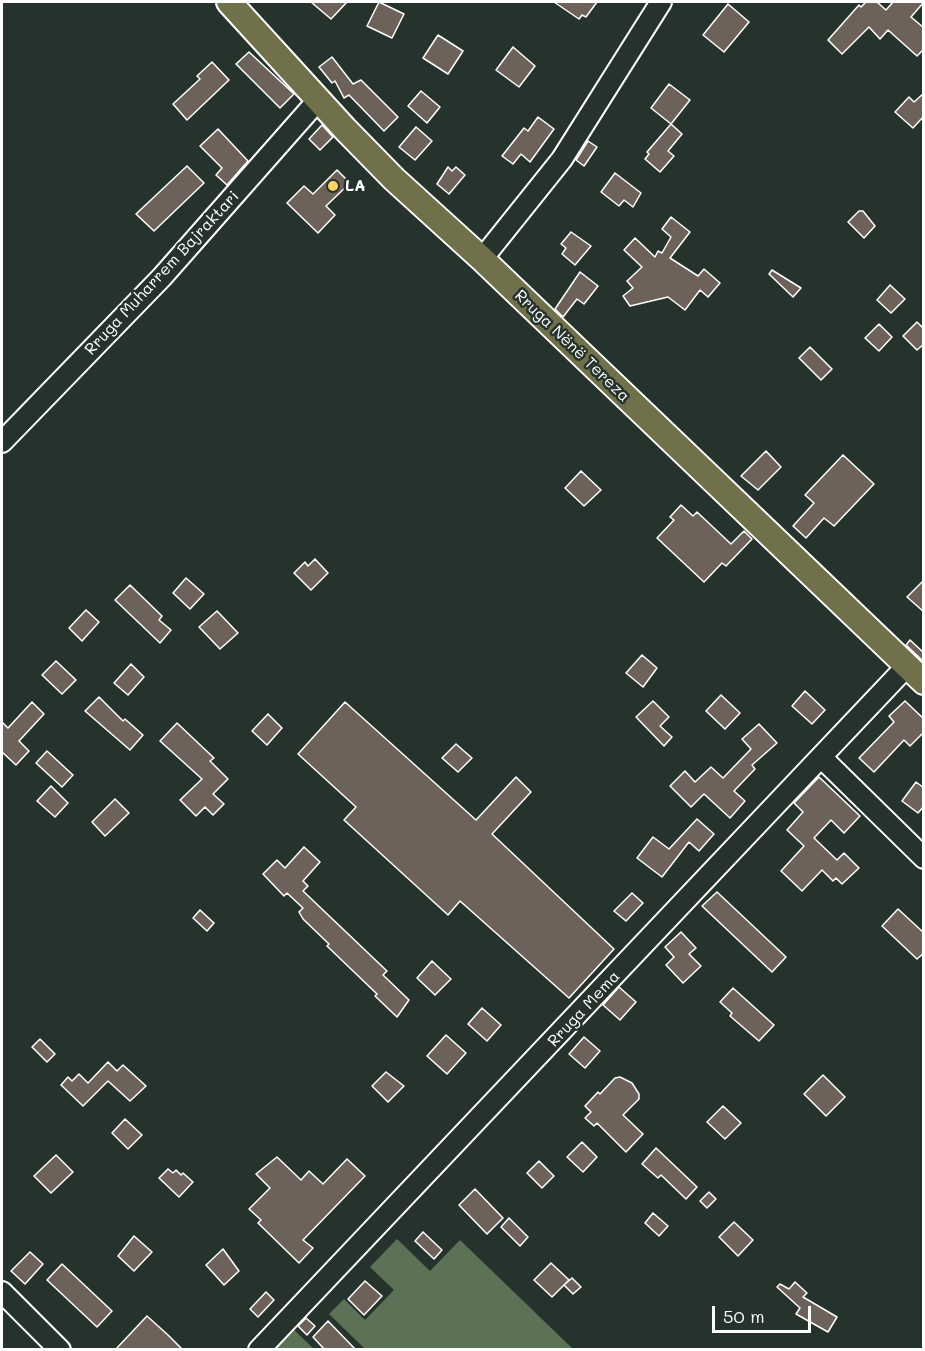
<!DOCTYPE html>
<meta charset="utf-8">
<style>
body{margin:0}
#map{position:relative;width:925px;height:1351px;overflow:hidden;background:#26332d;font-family:Mali,sans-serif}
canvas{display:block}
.frame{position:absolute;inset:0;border:3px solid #fff;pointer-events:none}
.scale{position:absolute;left:712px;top:1306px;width:99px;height:27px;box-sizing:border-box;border:3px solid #fff;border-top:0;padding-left:8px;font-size:18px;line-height:21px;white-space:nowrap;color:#fff;-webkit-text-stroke:4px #26332d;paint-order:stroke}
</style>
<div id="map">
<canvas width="925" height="1351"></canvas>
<div class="frame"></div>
<div class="scale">50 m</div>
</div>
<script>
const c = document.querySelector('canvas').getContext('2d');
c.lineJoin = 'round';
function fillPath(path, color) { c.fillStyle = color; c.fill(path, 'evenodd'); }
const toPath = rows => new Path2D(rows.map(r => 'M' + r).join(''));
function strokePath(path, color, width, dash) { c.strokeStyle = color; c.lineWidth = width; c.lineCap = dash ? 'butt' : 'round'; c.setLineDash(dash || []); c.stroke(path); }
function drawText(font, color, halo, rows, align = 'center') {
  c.font = font + ' Mali,sans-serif'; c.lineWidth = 5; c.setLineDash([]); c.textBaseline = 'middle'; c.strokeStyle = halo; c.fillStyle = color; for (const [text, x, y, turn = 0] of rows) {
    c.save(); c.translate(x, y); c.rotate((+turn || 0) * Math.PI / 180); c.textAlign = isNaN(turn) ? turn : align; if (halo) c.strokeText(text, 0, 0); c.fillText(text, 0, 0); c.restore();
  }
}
fillPath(toPath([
 [397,1239,430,1271,460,1240,573,1349,365,1349,329,1314,344,1299,365,1320,394,1290,370,1267],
 [293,1329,314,1349,273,1349]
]), '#5c7257');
const building = toPath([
 [311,2,347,2,331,19,311,2],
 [379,2,404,14,392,38,367,26,379,2],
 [554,2,597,2,586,17,582,15,579,19,554,2],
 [866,2,877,2,886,10,893,2,924,2,911,17,924,28,924,49,917,56,888,30,880,39,869,27,842,54,828,40,859,5,861,7,866,2],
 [728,4,749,22,724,52,703,35,728,4],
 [438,35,463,51,448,74,423,58,438,35],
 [513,47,535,66,519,87,496,70,513,47],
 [249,52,294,94,280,108,236,64,249,52],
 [332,57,353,84,361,80,398,117,384,131,349,95,344,98,335,81,332,83,319,67,332,57],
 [212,62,229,80,187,120,173,104,200,79,197,76,212,62],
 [669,84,690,100,671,124,651,108,669,84],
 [421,91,440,107,427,123,408,106,421,91],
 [924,93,924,116,913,128,895,112,909,97,914,102,924,93],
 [538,117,554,129,530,162,521,154,513,164,502,156,524,128,528,131,538,117],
 [671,124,682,134,668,151,674,156,660,172,645,159,649,154,647,152,671,124],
 [322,125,333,137,320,150,309,139,322,125],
 [416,127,432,141,415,160,399,147,416,127],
 [218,129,248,161,227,185,216,175,222,168,200,146,218,129],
 [588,141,597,147,584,166,576,160,588,141],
 [187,166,204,183,154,231,136,214,187,166],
 [448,167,452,171,456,167,465,175,449,194,437,184,448,167],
 [337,170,350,183,326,206,335,215,318,233,287,203,304,186,313,194,337,170],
 [615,173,641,193,633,207,624,200,619,206,601,192,615,173],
 [859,211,863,211,875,226,864,238,848,222,859,211],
 [671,217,690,232,670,258,698,276,704,269,720,283,708,297,700,290,685,310,668,297,630,306,623,296,633,288,627,281,642,267,624,250,635,238,655,257,658,251,662,253,671,237,662,229,671,217],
 [571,232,591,246,575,265,562,254,566,248,561,244,571,232],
 [772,270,801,288,793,297,769,274,772,270],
 [580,272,598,286,584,304,577,299,563,317,555,309,580,272],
 [890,285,905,299,891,313,877,300,890,285],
 [917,322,924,329,924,344,917,350,903,336,917,322],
 [879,324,892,337,879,351,865,338,879,324],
 [810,347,832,369,821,380,799,358,810,347],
 [766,451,781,467,758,490,741,476,766,451],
 [843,455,874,484,834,526,824,518,806,538,793,526,814,503,805,495,843,455],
 [581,471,601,490,584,506,565,488,581,471],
 [681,505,693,516,697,512,731,544,744,531,752,539,726,566,722,563,704,582,657,538,674,520,670,517,681,505],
 [315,559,328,573,311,590,294,573,305,562,308,566,315,559],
 [186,578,204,594,190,609,173,593,186,578],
 [924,580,924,612,907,597,924,580],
 [130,585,162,616,159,620,171,630,160,643,115,600,130,585],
 [86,610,99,622,82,641,69,628,86,610],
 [217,611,238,633,220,649,199,627,217,611],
 [910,640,924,653,924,662,906,645,910,640],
 [642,655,657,668,643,687,626,673,642,655],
 [56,661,76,680,62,694,42,675,56,661],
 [131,664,144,677,128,695,114,683,131,664],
 [805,691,825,710,812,724,792,706,805,691],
 [721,695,740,713,725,729,706,711,721,695],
 [99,697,123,721,125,719,143,735,130,750,85,711,99,697],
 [653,701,669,717,660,726,672,737,664,746,636,717,653,701],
 [905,701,924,719,924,732,910,746,904,740,874,772,859,758,894,722,889,716,905,701],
 [32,702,44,714,19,741,29,751,16,765,2,752,2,722,8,728,32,702],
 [345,702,476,820,516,777,531,792,492,834,614,949,569,998,460,901,448,915,344,820,356,807,298,754,345,702],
 [268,714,282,728,267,745,252,731,268,714],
 [177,723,214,758,210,761,228,779,213,794,224,804,213,815,205,807,196,816,180,800,202,779,160,741,177,723],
 [759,724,777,743,752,765,755,769,734,791,745,801,730,818,704,794,691,807,670,786,685,771,695,782,711,767,723,778,751,749,742,739,759,724],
 [456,744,472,758,458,772,442,758,456,744],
 [47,751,73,775,62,787,36,763,47,751],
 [819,777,860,816,844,833,831,820,814,838,837,860,844,853,859,868,842,884,836,878,833,881,822,870,802,891,781,871,804,846,787,830,803,812,794,803,819,777],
 [916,782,924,788,924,806,918,813,902,801,916,782],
 [51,786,68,803,55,817,37,801,51,786],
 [115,799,129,813,105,836,92,822,115,799],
 [697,819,714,834,699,851,689,842,662,877,637,858,653,837,669,849,697,819],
 [304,847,320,862,303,881,308,886,303,891,387,971,383,975,409,1000,397,1017,375,996,377,994,327,946,329,944,303,919,299,912,303,908,287,893,284,896,263,874,277,860,285,868,304,847],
 [717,892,786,957,772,972,702,906,717,892],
 [632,893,643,903,626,921,614,911,632,893],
 [898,909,924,933,924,953,917,959,882,926,898,909],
 [200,910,214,923,207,931,193,918,200,910],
 [681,932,696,948,689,954,701,966,683,983,666,965,674,957,665,947,681,932],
 [432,961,451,979,435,995,417,978,432,961],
 [619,987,636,1002,620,1020,603,1005,619,987],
 [733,988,774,1025,759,1041,730,1016,732,1013,720,1002,733,988],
 [482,1008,501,1025,487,1041,468,1024,482,1008],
 [446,1035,466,1053,447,1074,427,1056,446,1035],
 [584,1037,600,1051,585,1068,569,1054,584,1037],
 [40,1039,55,1054,47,1062,32,1047,40,1039],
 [108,1062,117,1071,123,1065,146,1086,130,1101,108,1081,83,1106,61,1085,68,1077,72,1081,79,1074,88,1083,108,1062],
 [386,1072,404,1086,388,1102,372,1086,386,1072],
 [823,1075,845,1097,826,1116,804,1094,823,1075],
 [620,1077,632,1083,639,1094,639,1099,623,1115,643,1134,626,1152,597,1123,594,1126,585,1118,591,1112,585,1106,598,1092,600,1094,615,1078,620,1077],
 [723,1106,741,1123,725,1139,707,1122,723,1106],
 [125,1119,142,1135,128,1149,112,1133,125,1119],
 [582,1142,597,1157,583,1172,567,1157,582,1142],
 [656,1148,697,1187,686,1199,661,1175,658,1178,642,1164,656,1148],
 [56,1155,73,1172,51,1193,34,1176,56,1155],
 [277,1157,301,1180,309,1171,323,1184,347,1159,365,1176,303,1240,313,1248,299,1263,258,1223,261,1220,249,1209,270,1188,256,1174,277,1157],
 [539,1161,554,1176,542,1188,527,1173,539,1161],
 [168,1169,173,1173,176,1170,181,1175,183,1173,193,1182,179,1197,159,1178,168,1169],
 [475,1189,503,1218,487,1234,459,1205,475,1189],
 [709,1192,716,1199,707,1208,700,1201,709,1192],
 [653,1213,668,1226,659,1236,645,1223,653,1213],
 [509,1218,528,1237,520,1246,501,1227,509,1218],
 [734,1222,753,1240,738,1256,719,1237,734,1222],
 [423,1232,442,1250,434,1259,415,1241,423,1232],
 [134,1236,152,1252,134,1271,118,1256,134,1236],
 [223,1249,239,1271,224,1285,206,1265,223,1249],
 [30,1252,43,1264,25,1284,11,1271,30,1252],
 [551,1263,569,1280,552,1297,534,1280,551,1263],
 [62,1264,112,1311,97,1327,47,1280,62,1264],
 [572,1278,581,1287,573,1294,564,1285,572,1278],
 [365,1281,382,1296,364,1315,348,1299,365,1281],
 [795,1282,807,1293,803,1297,837,1317,828,1332,796,1314,800,1308,777,1287,780,1284,789,1289,795,1282],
 [266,1292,274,1300,258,1317,250,1309,266,1292],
 [147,1316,168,1335,183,1350,115,1350,147,1316],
 [306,1318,315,1326,307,1335,298,1326,306,1318],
 [328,1321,356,1350,325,1350,313,1337,328,1321]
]);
fillPath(building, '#6d6259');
strokePath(building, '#fff', 1.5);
const minor = toPath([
 [482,259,562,159,661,2],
 [2,442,162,277,319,99],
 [821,757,924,858],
 [2,1292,60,1350],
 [259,1350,907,666]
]);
const major = toPath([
 [229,2,345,129,394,179,482,259,924,682]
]);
strokePath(minor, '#fff', 24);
strokePath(major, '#fff', 28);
strokePath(minor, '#26332d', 20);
strokePath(major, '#70704a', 24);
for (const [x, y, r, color] of [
 [333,186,6,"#ffd166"]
]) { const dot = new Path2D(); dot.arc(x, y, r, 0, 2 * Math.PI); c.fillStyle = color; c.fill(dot); strokePath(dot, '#26332d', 2); }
drawText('bold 16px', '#fff', '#26332d', [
 ["LA",345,186]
], 'left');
drawText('16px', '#fff', '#26332d', [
 ["Rruga Muharrem Bajraktari",162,273,-47],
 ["Rruga Nënë Tereza",572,346,44],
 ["Rruga Mema",584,1009,-47]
]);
</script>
